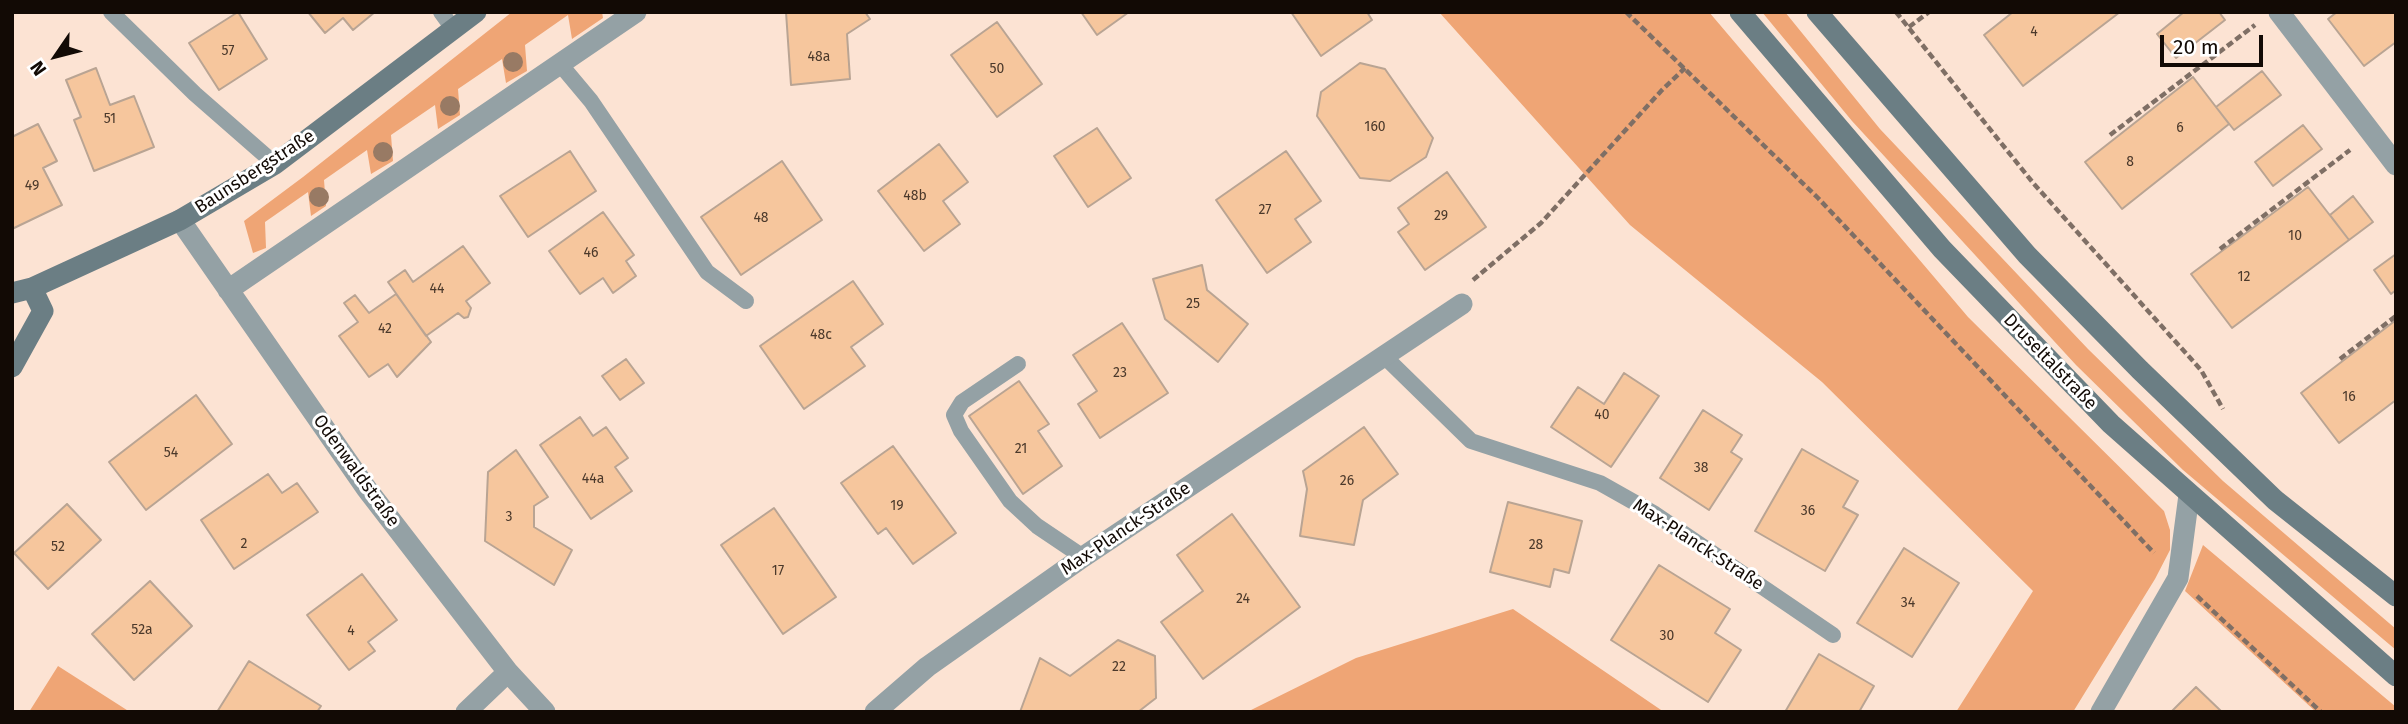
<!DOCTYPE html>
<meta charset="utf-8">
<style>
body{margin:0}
#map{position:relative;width:2408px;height:724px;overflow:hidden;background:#fce3d3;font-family:"Fira Sans",sans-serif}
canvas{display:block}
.frame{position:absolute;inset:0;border:14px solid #120a05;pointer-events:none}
.north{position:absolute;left:21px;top:21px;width:70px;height:70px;-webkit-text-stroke:5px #fff;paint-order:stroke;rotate:235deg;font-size:19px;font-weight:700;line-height:28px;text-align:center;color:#120a05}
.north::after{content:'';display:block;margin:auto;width:24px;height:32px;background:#120a05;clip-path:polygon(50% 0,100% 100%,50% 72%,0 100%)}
.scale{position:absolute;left:2160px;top:35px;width:103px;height:32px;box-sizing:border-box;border:4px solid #120a05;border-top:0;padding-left:9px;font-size:21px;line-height:24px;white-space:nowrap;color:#120a05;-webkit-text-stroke:5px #fff;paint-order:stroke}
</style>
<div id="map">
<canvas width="2408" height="724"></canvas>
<div class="frame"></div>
<div class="north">N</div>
<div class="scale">20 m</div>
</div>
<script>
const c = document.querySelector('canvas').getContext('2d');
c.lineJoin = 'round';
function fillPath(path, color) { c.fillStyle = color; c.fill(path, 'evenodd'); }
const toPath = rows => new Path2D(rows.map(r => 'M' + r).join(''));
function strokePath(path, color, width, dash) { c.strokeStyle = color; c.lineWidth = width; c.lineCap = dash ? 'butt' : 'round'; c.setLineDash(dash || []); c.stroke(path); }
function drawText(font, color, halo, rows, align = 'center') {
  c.font = font + ' "Fira Sans",sans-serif'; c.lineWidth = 6; c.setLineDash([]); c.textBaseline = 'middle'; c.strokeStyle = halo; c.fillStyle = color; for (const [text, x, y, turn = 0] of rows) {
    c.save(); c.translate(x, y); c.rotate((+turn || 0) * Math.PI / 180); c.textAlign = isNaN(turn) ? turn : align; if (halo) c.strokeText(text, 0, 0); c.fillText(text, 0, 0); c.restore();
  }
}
fillPath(toPath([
 [512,12,602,12,603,18,572,39,568,15,525,45,527,71,506,83,502,59,458,89,460,115,438,129,435,105,391,135,393,161,371,174,367,150,324,180,326,206,311,216,308,192,265,222,266,248,253,253,244,221,303,177],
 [1439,12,1709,12,1968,317,2164,511,2170,530,2170,550,2155,579,2073,712,1956,712,2033,591,1822,382,1630,225],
 [1762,12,1785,12,1880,129,2088,349,2223,481,2396,629,2396,650,2183,470,2076,365,1852,121],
 [2203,545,2396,707,2396,712,2316,712,2185,591],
 [1513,609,1664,712,1247,712,1356,658],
 [58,666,130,712,29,712]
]), '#efa575');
const building = toPath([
 [238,12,267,59,219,90,189,43,238,12],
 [308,12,375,12,353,30,343,18,325,33,308,12],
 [786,12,865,12,870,19,847,34,850,79,791,85,786,12],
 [1081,12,1129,12,1097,35,1081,12],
 [1291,12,1367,12,1372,20,1321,56,1291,12],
 [2013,12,2120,12,2023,86,1984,35,2013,12],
 [2184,12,2219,12,2225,20,2176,58,2157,34,2184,12],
 [2337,12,2396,12,2396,42,2364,66,2328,19,2337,12],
 [997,22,1042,84,997,117,951,55,997,22],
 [1360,63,1385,69,1433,138,1426,157,1390,181,1360,178,1317,116,1321,92,1360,63],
 [96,68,110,105,134,96,154,147,94,171,74,120,81,117,66,80,96,68],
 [2262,71,2281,95,2234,130,2216,107,2262,71],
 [2193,77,2229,124,2122,209,2085,162,2193,77],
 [38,124,57,161,43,168,62,205,12,229,12,137,38,124],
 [2303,125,2322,149,2273,186,2255,162,2303,125],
 [1097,128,1131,178,1088,207,1054,156,1097,128],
 [939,144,968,182,943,201,960,224,924,251,878,191,939,144],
 [570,151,596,191,528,237,500,196,570,151],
 [1286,151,1321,201,1295,219,1311,242,1267,273,1216,200,1286,151],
 [782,161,822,220,741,275,701,217,782,161],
 [1447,172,1486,227,1425,270,1398,232,1409,224,1398,208,1447,172],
 [2308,187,2349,240,2232,328,2191,274,2308,187],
 [2353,196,2373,222,2349,240,2330,215,2353,196],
 [603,212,634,255,626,261,636,276,613,293,603,278,580,294,549,251,603,212],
 [463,246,490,283,466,301,471,308,468,317,464,318,458,313,426,336,388,282,405,270,413,282,463,246],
 [2396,254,2396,290,2391,294,2374,270,2396,254],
 [1202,265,1207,290,1248,324,1218,362,1165,319,1153,279,1202,265],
 [853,281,883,324,851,347,865,366,804,409,760,346,853,281],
 [396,294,431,342,397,377,388,364,369,377,339,336,358,322,344,303,355,295,369,313,396,294],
 [2396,320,2396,400,2339,443,2301,393,2396,320],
 [1122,323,1168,393,1100,438,1078,404,1097,391,1073,355,1122,323],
 [626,359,644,383,620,400,602,376,626,359],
 [1624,373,1659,396,1611,467,1551,427,1578,387,1604,404,1624,373],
 [1019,381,1049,424,1038,431,1062,466,1023,494,969,416,1019,381],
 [196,395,232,444,146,510,109,462,196,395],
 [1703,410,1742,435,1731,452,1742,459,1709,510,1660,478,1703,410],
 [580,417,593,436,606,427,628,458,615,467,632,491,591,519,540,445,580,417],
 [1364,427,1398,474,1363,500,1354,545,1300,536,1307,489,1303,471,1364,427],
 [893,446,956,533,913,564,886,528,878,534,841,483,893,446],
 [1802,449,1858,481,1843,507,1858,515,1825,571,1755,531,1802,449],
 [516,450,548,497,534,506,534,527,572,550,554,585,485,541,488,472,516,450],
 [268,474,282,493,297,483,318,512,234,569,201,520,268,474],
 [1508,502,1582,521,1569,573,1554,569,1550,587,1490,572,1508,502],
 [67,504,101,540,48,589,14,553,67,504],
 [774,508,836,597,783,634,721,545,774,508],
 [1232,514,1300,607,1203,679,1161,622,1203,591,1177,555,1232,514],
 [1904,548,1959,583,1912,657,1857,623,1904,548],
 [1659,565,1730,609,1715,633,1741,650,1708,702,1611,640,1659,565],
 [362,574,397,620,368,642,375,651,349,670,307,615,362,574],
 [150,581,192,626,134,680,92,634,150,581],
 [1118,640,1155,656,1156,698,1138,712,1020,712,1040,658,1070,676,1118,640],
 [1819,654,1874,686,1859,712,1785,712,1819,654],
 [249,661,321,706,317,712,217,712,249,661],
 [2196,687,2222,712,2171,712,2196,687]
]);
fillPath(building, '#f6c69d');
strokePath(building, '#b9a493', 2);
strokePath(toPath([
 [1626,12,1818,198,2154,553],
 [1896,12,2034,184,2201,370,2223,409],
 [1909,27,1929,12],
 [2110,135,2255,25],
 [2220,249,2350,150],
 [1473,280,1541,223,1662,90,1685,68],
 [2340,359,2396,316],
 [2197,596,2321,712]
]), '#7f6f65', 4.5, [7, 3.5]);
strokePath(toPath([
 [111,12,195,94,275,164],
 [441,12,454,30],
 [560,64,591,101,707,272,746,301],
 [1385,357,1471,441,1600,483,1655,514,1833,635],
 [1018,364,962,402,954,415,961,431,1010,501,1037,526,1083,557]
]), '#94a1a5', 16);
strokePath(toPath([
 [2279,12,2396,165],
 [180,220,366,488,508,672,545,712],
 [228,290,636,12],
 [466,712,508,672],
 [875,712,927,667,1083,557,1462,304],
 [2101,712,2178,578,2189,495]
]), '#94a1a5', 21);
strokePath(toPath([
 [1740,12,1942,249,2111,424,2396,676],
 [1817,12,2027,255,2140,370,2275,500,2396,596],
 [12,293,32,288,180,220,275,164,476,12],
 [12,367,43,311,32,288]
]), '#6b7e84', 21);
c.fillStyle = '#987a64';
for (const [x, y] of [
 [513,62],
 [450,106],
 [383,152],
 [319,197]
]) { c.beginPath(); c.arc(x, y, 10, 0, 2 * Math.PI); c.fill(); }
drawText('14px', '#4b392b', null, [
 ["4",2034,32],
 ["57",228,51],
 ["48a",819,57],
 ["50",997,69],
 ["51",110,119],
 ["160",1375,127],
 ["6",2180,128],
 ["8",2130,162],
 ["49",32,186],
 ["48b",915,196],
 ["27",1265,210],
 ["29",1441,216],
 ["48",761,218],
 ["10",2295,236],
 ["46",591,253],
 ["12",2244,277],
 ["44",437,289],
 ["25",1193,304],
 ["42",385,329],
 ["48c",821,335],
 ["23",1120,373],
 ["16",2349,397],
 ["40",1602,415],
 ["21",1021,449],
 ["54",171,453],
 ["38",1701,468],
 ["44a",593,479],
 ["26",1347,481],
 ["19",897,506],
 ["36",1808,511],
 ["3",509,517],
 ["2",244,544],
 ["28",1536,545],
 ["52",58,547],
 ["17",778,571],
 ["24",1243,599],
 ["34",1908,603],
 ["52a",142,630],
 ["4",351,631],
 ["30",1667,636],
 ["22",1119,667]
]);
drawText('18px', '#120a05', '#fff', [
 ["Baunsbergstraße",255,172,-33],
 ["Druseltalstraße",2050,362,46],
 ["Odenwaldstraße",356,471,54],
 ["Max-Planck-Straße",1126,529,-34],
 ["Max-Planck-Straße",1698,545,33]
]);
</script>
